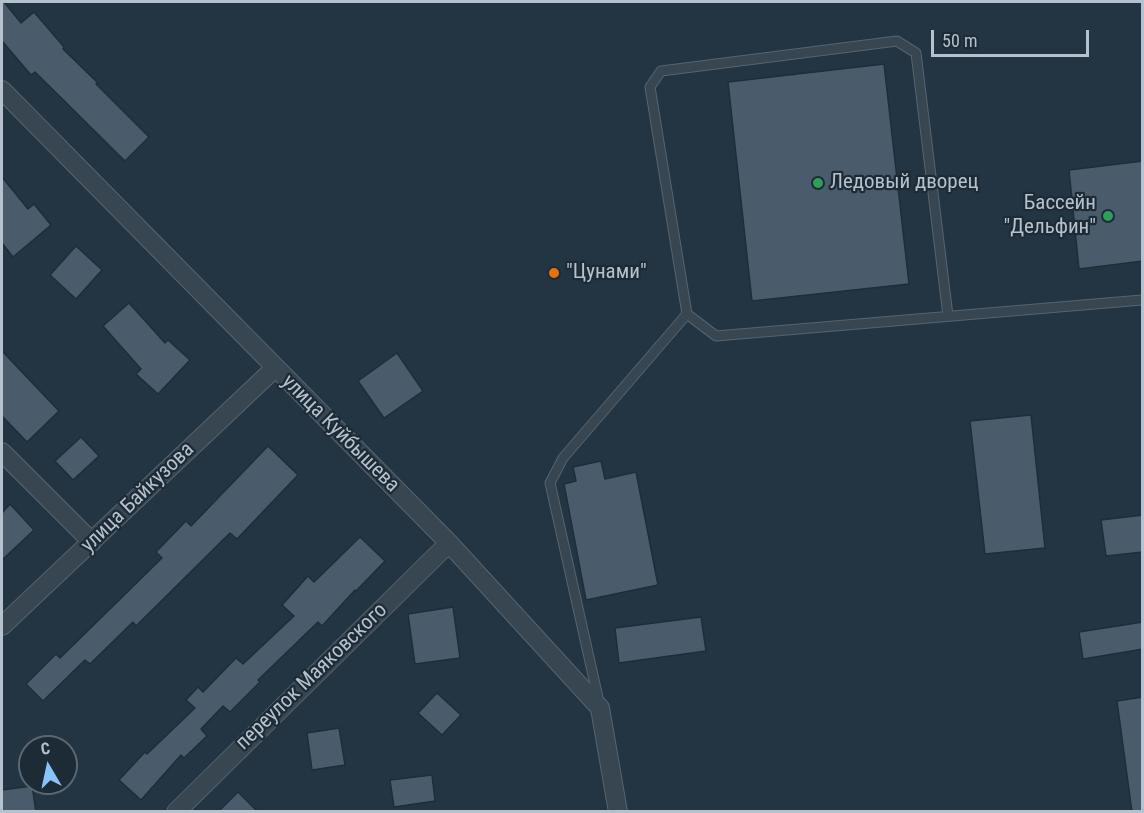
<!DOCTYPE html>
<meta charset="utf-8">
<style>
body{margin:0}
#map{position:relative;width:1144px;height:813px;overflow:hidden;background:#233543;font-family:"Roboto Condensed",sans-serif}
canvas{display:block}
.frame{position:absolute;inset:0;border:3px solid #b5c1cc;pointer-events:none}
.north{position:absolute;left:18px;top:735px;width:60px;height:60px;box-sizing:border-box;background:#1d2b37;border:2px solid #5a6773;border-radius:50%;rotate:351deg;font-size:16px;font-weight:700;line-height:24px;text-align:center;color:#b5c1cc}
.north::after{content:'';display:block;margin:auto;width:21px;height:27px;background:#87c4ff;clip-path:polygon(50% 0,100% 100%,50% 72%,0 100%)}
.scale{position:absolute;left:931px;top:30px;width:158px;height:27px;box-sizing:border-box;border:3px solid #b5c1cc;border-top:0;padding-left:8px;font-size:18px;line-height:21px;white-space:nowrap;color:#b5c1cc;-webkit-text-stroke:4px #1d2b37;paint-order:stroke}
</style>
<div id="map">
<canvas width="1144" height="813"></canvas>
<div class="frame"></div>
<div class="north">С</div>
<div class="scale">50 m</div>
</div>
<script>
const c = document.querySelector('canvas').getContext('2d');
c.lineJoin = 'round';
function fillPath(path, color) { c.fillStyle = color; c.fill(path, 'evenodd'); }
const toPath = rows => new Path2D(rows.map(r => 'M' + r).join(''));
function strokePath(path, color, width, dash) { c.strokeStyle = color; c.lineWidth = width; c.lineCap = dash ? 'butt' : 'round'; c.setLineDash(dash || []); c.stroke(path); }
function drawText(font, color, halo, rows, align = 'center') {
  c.font = font + ' "Roboto Condensed",sans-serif'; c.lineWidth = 4.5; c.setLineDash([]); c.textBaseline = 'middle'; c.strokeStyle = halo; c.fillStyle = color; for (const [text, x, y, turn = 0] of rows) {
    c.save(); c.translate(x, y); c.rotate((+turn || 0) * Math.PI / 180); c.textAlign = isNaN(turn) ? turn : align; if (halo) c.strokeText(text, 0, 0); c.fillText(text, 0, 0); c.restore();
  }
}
const building = toPath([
 [2,2,4,2,21,23,34,12,64,47,63,49,98,83,96,84,149,137,125,161,35,72,31,75,2,41,2,2],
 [884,64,909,284,752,301,728,82,884,64],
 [1143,161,1143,261,1079,269,1069,170,1143,161],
 [2,177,28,209,34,204,51,225,13,257,2,243,2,177],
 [76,246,102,270,76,299,50,275,76,246],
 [129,303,165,343,168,340,190,360,158,394,136,374,141,369,103,326,129,303],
 [2,351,59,411,27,442,2,416,2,351],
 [397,353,423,391,384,418,358,381,397,353],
 [1031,415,1045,548,985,554,970,421,1031,415],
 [81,437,99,456,73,480,55,461,81,437],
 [268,446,298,475,237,539,230,533,136,626,133,622,90,664,85,660,43,701,26,684,56,654,60,658,162,558,156,552,186,521,191,526,268,446],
 [601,461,605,479,636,472,658,585,586,600,564,484,576,481,573,467,601,461],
 [10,504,34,530,2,560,2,513,10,504],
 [1143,515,1143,552,1106,556,1101,520,1143,515],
 [360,537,385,561,356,591,355,590,322,626,318,622,258,680,260,682,230,712,223,706,201,729,207,736,184,758,181,755,141,800,119,780,145,752,147,754,195,708,186,700,198,687,203,692,236,658,243,664,294,616,282,605,308,576,314,582,360,537],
 [453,607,460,658,415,664,408,614,453,607],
 [701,617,706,651,619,663,615,628,701,617],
 [1143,622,1143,649,1083,659,1079,632,1143,622],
 [437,693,461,715,442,735,418,713,437,693],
 [1143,697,1143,811,1132,812,1117,701,1143,697],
 [339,728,345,765,312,770,307,733,339,728],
 [432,775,435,801,394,807,390,780,432,775],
 [32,786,36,812,2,812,2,790,32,786],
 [238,792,258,812,218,812,238,792]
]);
fillPath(building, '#4a5c6c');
strokePath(building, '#1f2d39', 1.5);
const service = toPath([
 [948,316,916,53,897,41,661,71,650,87,687,314,716,336,1142,300],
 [599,702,550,483,563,458,687,314]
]);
const minor = toPath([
 [2,90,449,543,600,708,618,812],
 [2,452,92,542],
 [2,626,275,368],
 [176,812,449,543]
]);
strokePath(service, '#56646f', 11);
strokePath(minor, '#56646f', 20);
strokePath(service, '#384652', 9);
strokePath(minor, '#384652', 18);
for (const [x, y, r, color] of [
 [818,183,6,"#2e9e5b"],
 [1108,216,6,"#2e9e5b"],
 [554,273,6,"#e8710a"]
]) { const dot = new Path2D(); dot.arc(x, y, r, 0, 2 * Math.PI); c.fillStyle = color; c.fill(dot); strokePath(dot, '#1d2b37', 2); }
drawText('21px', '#b5c1cc', '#1d2b37', [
 ["Ледовый дворец",830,183],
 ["Бассейн",1096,204,"right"],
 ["\"Дельфин\"",1096,228,"right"],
 ["\"Цунами\"",566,273]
], 'left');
drawText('21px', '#b5c1cc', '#1d2b37', [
 ["улица Куйбышева",340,434,45],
 ["улица Байкузова",138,498,-44],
 ["переулок Маяковского",312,677,-44]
]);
</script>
